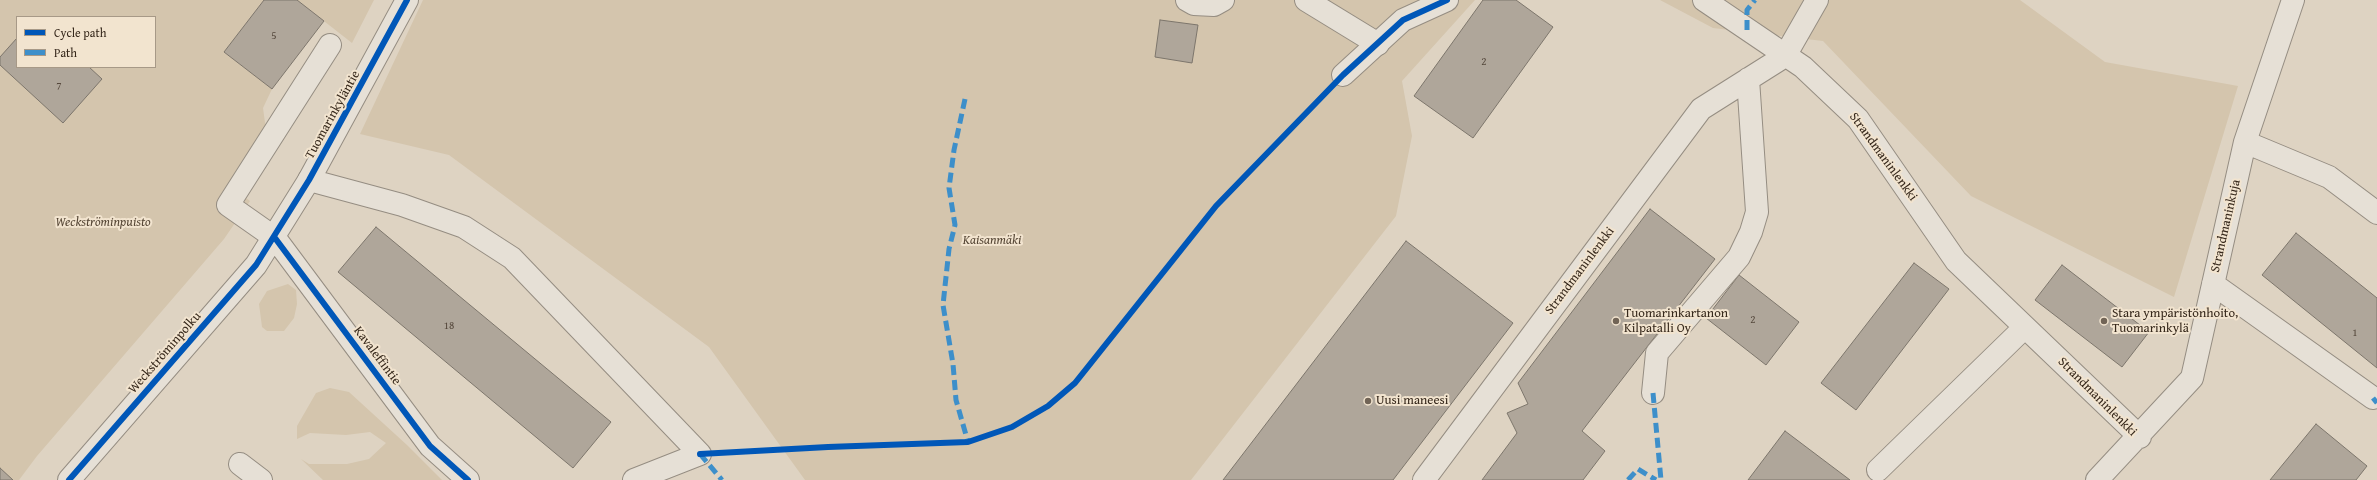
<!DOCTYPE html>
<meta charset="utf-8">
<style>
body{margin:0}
#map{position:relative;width:2377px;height:480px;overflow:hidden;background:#ded3c2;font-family:"Gentium Book Plus",serif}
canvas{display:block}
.legend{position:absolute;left:16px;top:16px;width:140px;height:52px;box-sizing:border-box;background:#f2e4cf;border:1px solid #a79987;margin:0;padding:5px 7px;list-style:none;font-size:12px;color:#37291c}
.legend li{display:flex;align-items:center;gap:8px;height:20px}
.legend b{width:20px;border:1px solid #a79987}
</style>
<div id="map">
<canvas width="2377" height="480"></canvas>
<ul class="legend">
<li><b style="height:5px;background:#0057b8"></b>Cycle path</li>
<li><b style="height:5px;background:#3d8fca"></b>Path</li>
</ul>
</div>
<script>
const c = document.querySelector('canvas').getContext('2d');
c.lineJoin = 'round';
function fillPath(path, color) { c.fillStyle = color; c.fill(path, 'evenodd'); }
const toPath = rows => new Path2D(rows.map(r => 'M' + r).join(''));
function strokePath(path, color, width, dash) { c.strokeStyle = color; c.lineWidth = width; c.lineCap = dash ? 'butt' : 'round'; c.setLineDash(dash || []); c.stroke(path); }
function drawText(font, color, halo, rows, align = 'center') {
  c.font = font + ' "Gentium Book Plus",serif'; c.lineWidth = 4; c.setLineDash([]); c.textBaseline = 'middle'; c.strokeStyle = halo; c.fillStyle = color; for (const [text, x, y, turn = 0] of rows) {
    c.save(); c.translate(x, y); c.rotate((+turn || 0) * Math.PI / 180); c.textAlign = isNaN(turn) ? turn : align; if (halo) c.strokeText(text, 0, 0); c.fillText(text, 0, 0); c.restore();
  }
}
fillPath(toPath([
 [0,0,264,0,224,52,272,89,263,108,266,130,229,186,250,201,224,239,37,456,19,480,0,480],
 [17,17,155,17,155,67,17,67],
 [297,0,374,0,352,43],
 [423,0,1475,0,1402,81,1412,136,1396,216,1191,480,805,480,709,347,449,155,360,134],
 [1660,0,2020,0,2105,62,2238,86,2174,297,1971,196,1823,41,1713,28],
 [288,284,296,290,297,304,294,318,284,331,267,331,262,327,259,304,267,291],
 [330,388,349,392,407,445,442,480,323,480,301,459,309,464,347,464,369,459,386,443,370,432,346,435,310,433,297,439,297,426,316,393]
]), '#d4c5ad');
const building = toPath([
 [264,0,297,0,324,21,272,89,224,52,264,0],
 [1483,0,1516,0,1553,27,1473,138,1414,96,1483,0],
 [1160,20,1198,25,1192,63,1155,57,1160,20],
 [17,38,17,67,89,67,102,79,63,123,0,65,0,57,17,38],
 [1650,209,1715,259,1582,431,1605,451,1583,480,1482,480,1517,433,1507,413,1528,404,1518,383,1650,209],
 [376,227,611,422,573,468,338,272,376,227],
 [2296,233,2377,298,2377,368,2262,275,2296,233],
 [1406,241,1513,323,1393,480,1223,480,1406,241],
 [1914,263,1949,289,1856,410,1821,383,1914,263],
 [2062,265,2149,332,2122,367,2035,300,2062,265],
 [1739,275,1799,322,1766,365,1706,318,1739,275],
 [2316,424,2367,466,2356,480,2270,480,2316,424],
 [1785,431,1850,480,1748,480,1785,431],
 [0,468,13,480,0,480,0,468]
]);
fillPath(building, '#afa69a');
strokePath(building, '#7d766c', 1);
const lane = toPath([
 [1187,0,1194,4,1214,5,1223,0],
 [1306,0,1378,44],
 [1704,0,1803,67,1858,119,1956,261,2140,437],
 [2245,142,2329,177,2377,213],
 [309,180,402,205,464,227,512,258,700,454,634,480],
 [275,238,228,205,330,45],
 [2213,284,2373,398],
 [1653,393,1657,353,1739,257,1751,232,1757,212,1748,79],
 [240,464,261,480],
 [1878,470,2025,327],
 [1424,480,1701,109,1785,56,1817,0],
 [2097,480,2192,378,2245,142,2293,0]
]);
const street = toPath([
 [1343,75,1403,20,1447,0],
 [275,238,430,446,468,480],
 [69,480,256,265,309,180,407,0]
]);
strokePath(lane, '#958d82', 24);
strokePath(street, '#958d82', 24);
strokePath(lane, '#e6e0d6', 22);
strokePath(street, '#e6e0d6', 22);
strokePath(toPath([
 [1747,30,1747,10,1755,0],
 [965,99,954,150,949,188,955,225,949,249,943,305,953,364,956,400,968,442],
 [1653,393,1661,480],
 [2373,398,2377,403],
 [700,454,722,480],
 [1628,480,1638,469,1656,480]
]), '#3d8fca', 5, [10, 5]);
strokePath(toPath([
 [275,238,430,446,468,480],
 [700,454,828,447,968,442,1012,427,1048,406,1075,383,1216,206,1343,75,1403,20,1447,0],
 [69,480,256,265,309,180,407,0]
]), '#0057b8', 6);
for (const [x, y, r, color] of [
 [1616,321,4,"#716456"],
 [2104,321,4,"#716456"],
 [1368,401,4,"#716456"]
]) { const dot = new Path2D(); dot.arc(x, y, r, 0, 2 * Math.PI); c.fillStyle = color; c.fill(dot); strokePath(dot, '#f2e4cf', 1.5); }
drawText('11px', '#55483c', null, [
 ["5",274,36],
 ["2",1484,62],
 ["7",59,86],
 ["2",1753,320],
 ["18",449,326],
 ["1",2355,333]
]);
drawText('13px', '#37291c', '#f2e4cf', [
 ["Tuomarinkyläntie",333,115,-61],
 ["Strandmaninlenkki",1883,157,54],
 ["Strandmaninkuja",2226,226,-77],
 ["Strandmaninlenkki",1580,271,-53],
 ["Weckströminpolku",165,353,-49],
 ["Kavaleffintie",377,356,53],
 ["Strandmaninlenkki",2097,397,45]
]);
drawText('italic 13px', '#554635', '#f2e4cf', [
 ["Weckströminpuisto",103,223],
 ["Kaisanmäki",992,241]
]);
drawText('13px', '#37291c', '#f2e4cf', [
 ["Tuomarinkartanon",1624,314],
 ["Kilpatalli Oy",1624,329],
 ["Stara ympäristönhoito,",2112,314],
 ["Tuomarinkylä",2112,329],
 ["Uusi maneesi",1376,401]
], 'left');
</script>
